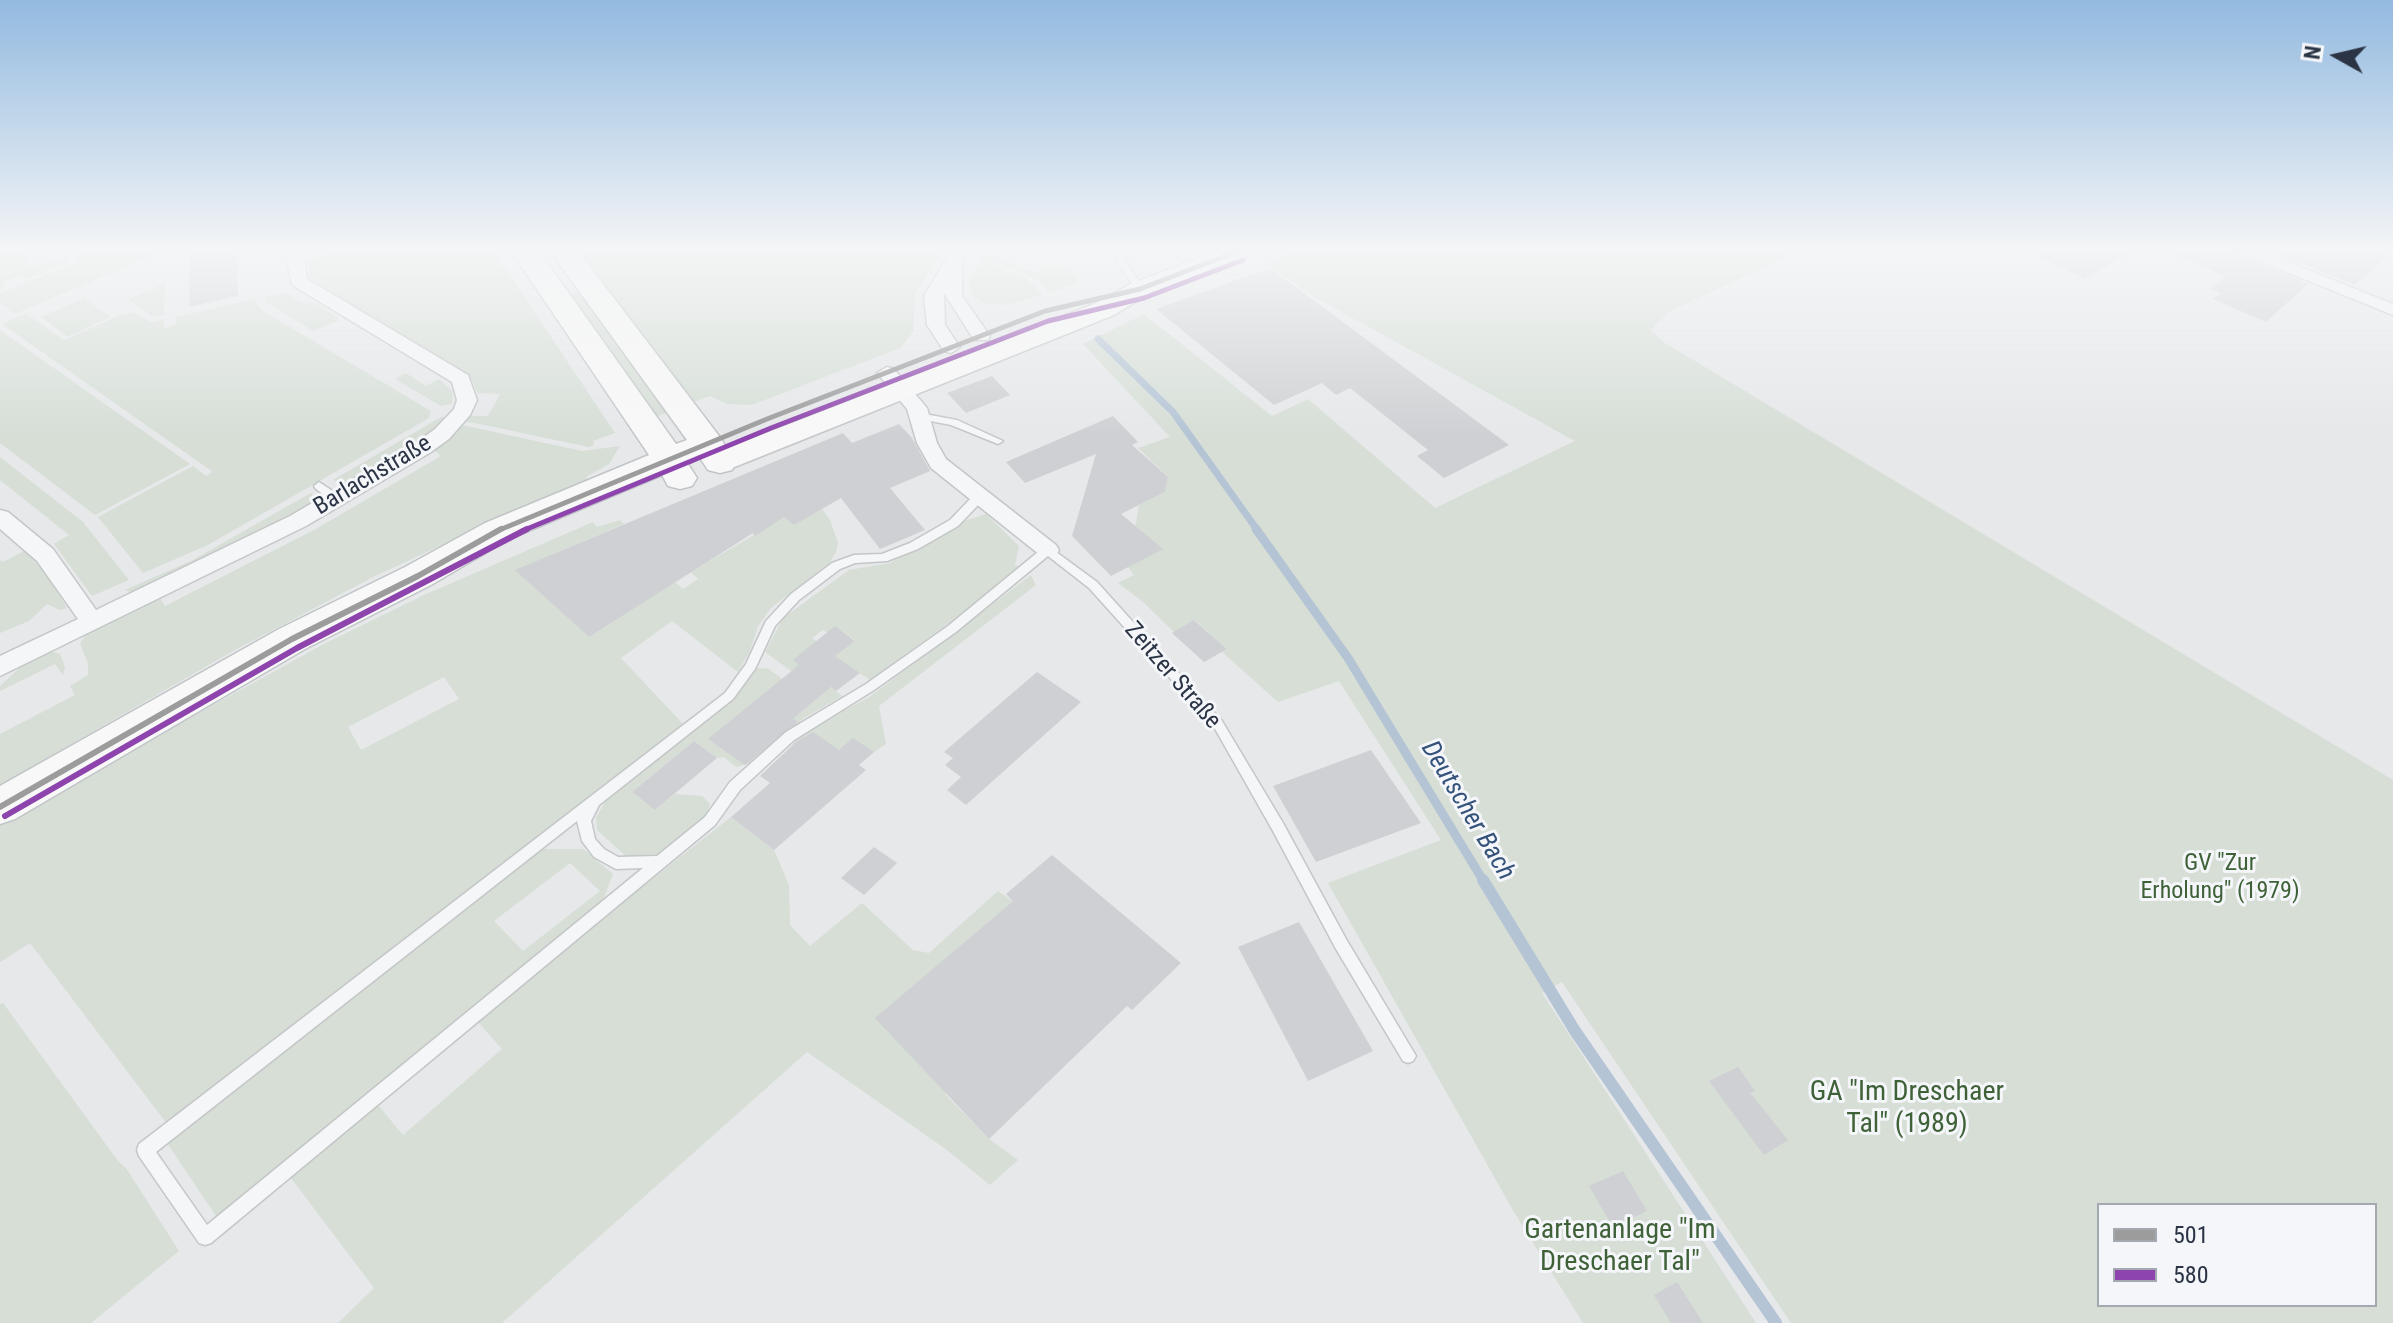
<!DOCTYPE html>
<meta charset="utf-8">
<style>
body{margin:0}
#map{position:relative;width:2393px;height:1323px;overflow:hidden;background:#e6e8ea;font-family:"Roboto Condensed",sans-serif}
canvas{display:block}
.legend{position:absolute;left:2097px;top:1203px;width:280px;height:104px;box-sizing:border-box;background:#f4f6f9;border:2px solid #a4a8b1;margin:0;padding:10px 14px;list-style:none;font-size:24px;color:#2b3445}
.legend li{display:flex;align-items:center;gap:16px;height:40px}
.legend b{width:40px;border:2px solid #a4a8b1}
.north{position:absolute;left:2297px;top:16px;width:80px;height:80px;-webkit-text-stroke:6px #f4f6f9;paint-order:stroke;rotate:278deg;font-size:22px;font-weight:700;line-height:32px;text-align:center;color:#2b3445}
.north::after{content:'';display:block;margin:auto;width:28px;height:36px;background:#2b3445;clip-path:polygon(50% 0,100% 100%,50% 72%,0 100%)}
</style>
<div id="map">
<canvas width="2393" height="1323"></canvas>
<ul class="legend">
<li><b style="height:10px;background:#9c9c9d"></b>501</li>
<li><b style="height:10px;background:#8e44ad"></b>580</li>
</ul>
<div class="north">N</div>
</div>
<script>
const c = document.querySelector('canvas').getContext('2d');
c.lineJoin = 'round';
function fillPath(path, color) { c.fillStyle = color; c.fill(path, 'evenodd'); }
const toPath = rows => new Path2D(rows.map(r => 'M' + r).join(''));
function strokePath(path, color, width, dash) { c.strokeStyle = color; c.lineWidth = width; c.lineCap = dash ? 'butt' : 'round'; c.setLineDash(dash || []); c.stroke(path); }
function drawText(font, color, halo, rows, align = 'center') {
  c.font = font + ' "Roboto Condensed",sans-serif'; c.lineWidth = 6; c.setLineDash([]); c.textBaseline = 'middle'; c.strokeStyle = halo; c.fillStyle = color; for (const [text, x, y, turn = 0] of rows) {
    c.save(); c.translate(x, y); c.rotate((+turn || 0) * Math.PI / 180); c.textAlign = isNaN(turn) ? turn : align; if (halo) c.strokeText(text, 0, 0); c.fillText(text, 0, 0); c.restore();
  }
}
fillPath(toPath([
 [0,251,29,251,28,266,69,257,68,263,27,279,18,276,4,282,5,287,0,289],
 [76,251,163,251,15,314,0,302,0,293,74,263],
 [324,251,494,251,615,433,593,441,594,445,589,447,465,421,469,416,488,416,500,394,477,393,471,378,459,368,328,292,310,277,307,259,324,255],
 [579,251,942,251,915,294,913,332,900,348,752,405,727,404,710,396,693,402],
 [1295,251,1799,251,1668,312,1651,330,1665,343,2393,780,2393,1323,1791,1323,1562,982,1542,993,1756,1323,1583,1323,1514,1212,1328,883,1441,840,1339,681,1278,702,1222,652,1227,649,1195,620,1174,632,1142,601,1118,583,1134,575,1128,567,1139,505,1165,492,1168,477,1138,448,1170,437,1083,344,1144,314,1272,416,1308,399,1435,508,1575,441,1311,295,1266,263],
 [2099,1205,2375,1205,2375,1305,2099,1305],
 [984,252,1036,273,1047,267,1069,269,1079,282,1049,293,1039,281,996,262,1005,271,1025,277,1043,295,1004,305,984,303,972,295,969,281],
 [165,283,164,315,153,317,128,299],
 [575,292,582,295,666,413,656,417,570,295],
 [287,293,302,303,315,303,339,318,338,321,313,331,266,302,265,297],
 [84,298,111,317,67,337,41,317],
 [254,299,263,311,431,411,429,418,208,545,143,573,98,517,193,466,206,476,213,472,2,324,26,313,64,340,118,316,134,312,151,322,164,319,164,328,176,325,176,317],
 [0,330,190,464,95,515,0,443],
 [406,373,426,386,439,379,453,392,452,404,441,406,395,379],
 [441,417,447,417,417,444,344,486,333,480],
 [462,425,582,451,620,446,609,464,586,477,590,481,507,515,375,576,233,651,0,785,0,734,75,695,70,686,88,675,88,663,80,644,87,632,160,598,165,606,316,529,441,456,433,449],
 [0,457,83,522,129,580,92,596,54,544,69,535,0,480],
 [311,493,318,501,228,550,133,593,125,590,191,561],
 [815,499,830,520,838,543,836,552,830,562,771,608,758,626,750,651,738,672,672,621,621,658,683,724,167,1124,30,943,0,962,0,822,324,644,424,595,593,522,597,527,620,520,624,524,516,570,589,637,675,582,683,589,698,579,691,572],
 [444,677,459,699,361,750,348,727],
 [986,514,1019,546,1015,565,1023,569,870,680,835,656,855,640,839,629,831,635,823,630,812,638,817,642,795,659,842,696,804,718,751,763,736,767,724,757,717,758,694,741,632,792,655,810,675,794,702,796,710,804,706,816,659,855,628,858,597,830,596,817,608,798,738,694,756,668,769,669,782,679,749,756,823,694,765,652,783,618,849,570,890,563,961,522],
 [24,551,45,572,67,608,60,610,47,604,29,621,0,633,0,560,3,562],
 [1031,575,1036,585,879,706,886,744,874,752,839,750,804,755,792,744,814,726,868,698],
 [49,651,60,654,65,667,63,675,55,664,0,691,0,686,26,662],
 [731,817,774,850,789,885,790,925,810,946,862,903,913,950,929,953,998,891,1013,901,876,1018,1084,966,945,1094,989,1139,1018,1160,990,1185,947,1150,807,1052,502,1323,338,1323,374,1288,291,1178,378,1105,403,1135,502,1049,478,1022,614,909],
 [539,849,583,849,613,874,603,900,218,1219,165,1140],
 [570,863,600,891,523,951,494,921],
 [3,1003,118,1161,126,1168,179,1251,91,1323,0,1323,0,1004]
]), '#d6ded6');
strokePath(toPath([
 [1098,339,1173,412,1258,531]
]), '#b4c4d5', 7);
strokePath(toPath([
 [1256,529,1348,658,1484,882]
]), '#b4c4d5', 9);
strokePath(toPath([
 [1483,880,1575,1031,1776,1323]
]), '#b4c4d5', 12);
fillPath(toPath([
 [190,251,237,251,238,296,189,307],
 [2028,251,2133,251,2085,279],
 [2167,251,2232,251,2308,284,2266,322,2213,299,2221,293,2210,289,2225,276],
 [2269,251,2393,251,2393,252,2355,285],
 [1270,268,1509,445,1444,478,1417,456,1428,450,1350,388,1336,395,1322,383,1274,405,1156,309],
 [992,376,1010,395,966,413,947,393],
 [1113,416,1138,442,1132,445,1168,477,1165,492,1121,514,1163,549,1111,576,1072,536,1096,454,1025,483,1006,462],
 [899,424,912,438,930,471,890,488,925,530,880,549,841,498,794,525,784,517,755,536,753,533,589,637,515,570,843,433,852,443],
 [1194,620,1227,649,1204,662,1172,633],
 [835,626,855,641,835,656,860,673,836,691,831,687,793,719,798,722,745,765,708,739,799,665,793,660],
 [1037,672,1081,702,966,805,947,790,961,777,945,765,953,758,944,752],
 [813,732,839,750,853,738,874,752,859,765,866,770,774,850,731,817,770,783,760,776,796,742],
 [694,741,717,758,655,810,632,792],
 [1371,750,1421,823,1316,862,1273,786],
 [874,847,897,863,864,895,841,878],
 [1052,855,1181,963,1132,1010,1127,1006,989,1139,875,1018,1013,901,1006,894],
 [1299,922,1373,1051,1308,1081,1238,947],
 [1738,1067,1755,1091,1750,1093,1788,1140,1764,1155,1709,1081],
 [1623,1171,1647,1211,1613,1227,1589,1186],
 [1677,1282,1703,1323,1671,1323,1654,1295]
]), '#ced0d3');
const lane = toPath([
 [1110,251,1119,251,1144,289,1143,291,1137,291,1110,251],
 [919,413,957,420,1003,441,998,444,951,425,915,418,915,414,919,413],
 [319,482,340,496,341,499,340,502,332,502,315,488,314,486,319,482],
 [978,494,983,498,982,501,958,526,918,549,887,561,855,563,840,569,799,600,775,626,755,669,733,699,599,805,591,821,595,839,604,849,618,857,657,856,705,817,730,782,786,732,866,684,948,626,1044,547,1048,546,1097,582,1222,721,1283,823,1346,939,1413,1051,1416,1056,1413,1061,1408,1063,1403,1061,1336,949,1273,831,1214,727,1089,588,1048,556,956,632,874,690,794,740,740,790,715,825,211,1243,205,1245,199,1243,139,1156,137,1150,139,1144,725,693,746,664,766,621,791,594,832,563,854,555,882,554,910,543,950,520,974,495,978,494],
 [577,821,582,841,594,857,616,869,643,868,207,1225,156,1152,577,821]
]);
const street = toPath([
 [285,251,303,251,307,279,468,375,477,400,470,415,449,439,431,452,306,526,0,676,0,656,78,619,37,561,0,529,0,510,8,512,53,549,96,610,290,516,417,442,435,429,454,409,457,400,452,382,292,285,285,251],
 [951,251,968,251,962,263,962,296,990,336,988,340,974,340,944,293,945,325,960,347,951,353,944,351,927,325,924,296,951,251],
 [2235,251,2260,251,2393,304,2393,315,2235,251],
 [887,367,894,369,927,408,937,443,946,459,1056,545,1059,550,1056,555,1040,555,931,468,917,443,907,409,877,373,887,367]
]);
const secondary = toPath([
 [1216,251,1251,251,1248,256,1149,294,1114,315,732,468,722,471,712,468,707,461,712,454,985,348,1096,303,1131,284,1216,251]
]);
const primary = toPath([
 [511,251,539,251,676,444,687,440,550,251,578,251,719,436,736,462,732,470,720,473,708,470,700,458,688,464,697,478,692,486,680,489,668,486,662,475,509,539,431,585,305,649,15,819,0,824,0,786,279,629,405,567,485,523,649,455,511,251]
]);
strokePath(lane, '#c4c6c8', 3);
strokePath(street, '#c4c6c8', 3);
strokePath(secondary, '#c4c6c8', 3);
strokePath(primary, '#c2c5c8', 3);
fillPath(lane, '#f5f6f7');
fillPath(street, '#f5f6f7');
fillPath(secondary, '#f8f8f8');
fillPath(primary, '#f8f8f8');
strokePath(toPath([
 [497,531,767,419,1045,311,1140,289,1238,251]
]), '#9c9c9d', 5);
strokePath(toPath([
 [0,807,292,639,418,576,501,529]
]), '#9c9c9d', 6);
strokePath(toPath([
 [522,531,771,428,1048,321,1144,298,1243,260]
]), '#8e44ad', 5);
strokePath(toPath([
 [5,816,297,648,527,529]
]), '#8e44ad', 6);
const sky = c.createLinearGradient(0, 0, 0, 437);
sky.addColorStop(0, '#93bae0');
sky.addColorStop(0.57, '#f4f5f6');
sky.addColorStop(1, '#f4f5f600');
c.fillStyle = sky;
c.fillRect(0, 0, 2393, 437);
drawText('24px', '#2b3445', '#f4f6f9', [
 ["Barlachstraße",373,476,-31],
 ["Zeitzer Straße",1172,676,49]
]);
drawText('24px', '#3f6138', '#f4f6f9', [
 ["GV \"Zur",2220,864],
 ["Erholung\" (1979)",2220,892]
]);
drawText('italic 26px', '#34527a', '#f4f6f9', [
 ["Deutscher Bach",1467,811,59]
]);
drawText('28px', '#3f6138', '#f4f6f9', [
 ["GA \"Im Dreschaer",1907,1093],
 ["Tal\" (1989)",1907,1125],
 ["Gartenanlage \"Im",1620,1231],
 ["Dreschaer Tal\"",1620,1263]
]);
</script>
